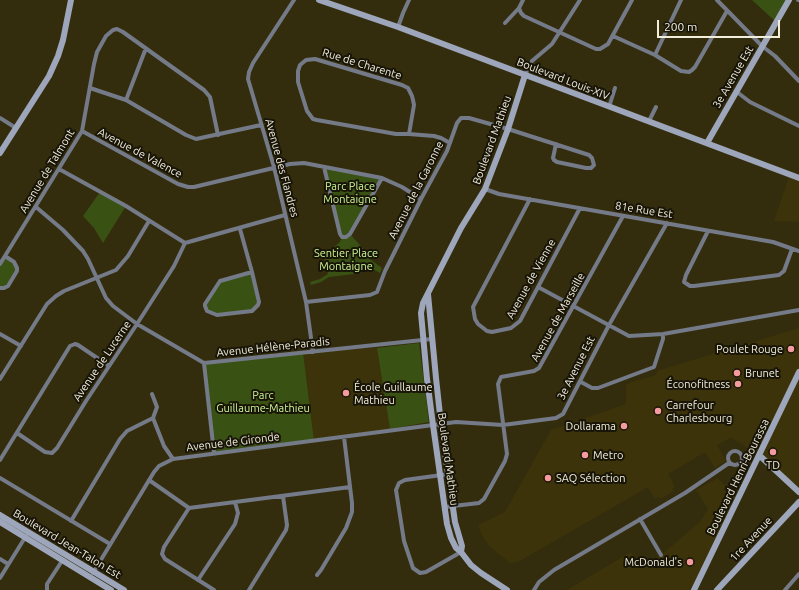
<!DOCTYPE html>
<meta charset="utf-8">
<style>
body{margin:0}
#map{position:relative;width:799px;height:590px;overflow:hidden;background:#342d0d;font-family:Ubuntu,sans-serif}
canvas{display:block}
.scale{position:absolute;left:657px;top:20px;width:123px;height:18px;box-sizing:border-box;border:2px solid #f2eedc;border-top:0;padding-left:5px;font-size:12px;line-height:14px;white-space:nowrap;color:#f2eedc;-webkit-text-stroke:3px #181508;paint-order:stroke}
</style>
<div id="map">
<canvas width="799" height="590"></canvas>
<div class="scale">200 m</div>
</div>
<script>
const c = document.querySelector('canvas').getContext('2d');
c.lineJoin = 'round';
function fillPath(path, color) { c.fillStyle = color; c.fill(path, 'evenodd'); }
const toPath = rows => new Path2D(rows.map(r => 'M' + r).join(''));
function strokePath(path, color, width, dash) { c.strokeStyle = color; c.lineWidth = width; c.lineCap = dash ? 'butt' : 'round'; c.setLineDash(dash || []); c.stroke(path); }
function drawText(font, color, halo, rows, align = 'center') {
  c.font = font + ' Ubuntu,sans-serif'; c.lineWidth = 4; c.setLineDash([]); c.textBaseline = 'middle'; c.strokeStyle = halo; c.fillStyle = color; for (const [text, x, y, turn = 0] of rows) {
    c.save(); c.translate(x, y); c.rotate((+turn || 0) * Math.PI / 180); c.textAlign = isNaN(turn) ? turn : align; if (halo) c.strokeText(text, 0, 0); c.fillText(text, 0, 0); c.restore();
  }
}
fillPath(toPath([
 [790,174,799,178,799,222,774,221],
 [799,328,799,492,759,455,752,452,736,438,746,449,734,439,730,438,717,445,726,461,715,468,705,452,668,474,675,487,672,489,674,491,660,499,659,497,655,499,648,487,518,562,510,563,490,547,482,535,478,525,505,512,551,430,626,404,626,384,656,375,657,371],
 [377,348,390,429,314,441,303,352],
 [718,478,725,486,723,490,739,498,694,590,567,590,631,552,640,568,661,555,700,522,708,509,696,490]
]), '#3c330a');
fillPath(toPath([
 [752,0,789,0,776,22],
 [324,167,382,178,350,234,368,254,367,257,382,268,380,273,362,263,354,274,329,277,321,282,311,285,310,282,320,279,328,274,324,256,340,242,342,237],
 [100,192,126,206,103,243,94,228,83,216],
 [5,256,17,268,8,286,0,288,0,264],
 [252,272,259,302,255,310,217,315,210,313,205,304,218,283],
 [419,343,429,422,390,429,377,348],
 [303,352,314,441,214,453,204,363]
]), '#3a5114');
strokePath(toPath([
 [294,0,253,63,249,72,248,79,274,167,306,302,313,352],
 [523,0,519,8,521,13,524,16,596,49,600,49,608,44,632,0],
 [717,0,762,46,775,56,799,81],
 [798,0,799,0],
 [505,23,519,8],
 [398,27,403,13,409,0],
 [613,36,655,55,681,71,689,72,692,70,695,67,727,11],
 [655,55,681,0],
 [525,75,532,61,552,44,580,0],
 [90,88,126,100,186,135,196,139,261,125],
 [737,92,750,102,799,126],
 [126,100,146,48],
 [609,107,615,88],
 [0,118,16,128],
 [649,121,656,107],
 [82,131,178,184,188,187,194,187,290,164,304,163,382,178,402,187,421,199],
 [409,134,396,134,317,120,313,119,307,111,298,82,298,71,300,65,306,60,315,59,402,85,408,88,412,96,413,100,414,105,409,134,434,136,441,138,450,143],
 [324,167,340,234,342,237,346,237,350,234,382,178],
 [59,169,126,206,185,243,285,215],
 [485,189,499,194,773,242,799,251],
 [530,199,473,307,475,319,478,324,487,331,492,332,511,328,520,321,580,208],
 [36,207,63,230,83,251,88,259,106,298,113,306,137,324,204,363],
 [240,229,252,272,259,302,258,305,252,311,217,315,207,311,205,306,205,304,220,281,252,272],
 [708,231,686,275,684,282,690,286,694,286,779,275,784,271,792,249],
 [0,264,82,131,94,64,97,52,106,36,113,30,117,29,123,32,204,90,210,97,218,135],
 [538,287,629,336,663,334,799,310],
 [0,288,4,288,8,286,17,271,17,268,14,262,5,256],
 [306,302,370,295,377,292,385,271,421,199,447,151,457,123,461,118,469,118,508,129,589,155,592,158,594,165,591,168,586,168,557,162,554,160,553,158,556,144],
 [0,334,21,346],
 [0,379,47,304,56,296,64,291,116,270,128,256,149,221],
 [581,382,592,388,598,388,654,367,663,339,663,334],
 [152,394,157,407,153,418],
 [17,433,45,452,52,453,57,448,86,401,137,324,174,266,185,243],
 '728 458a7 7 0 1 1 14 0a7 7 0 1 1-14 0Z',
 [214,453,204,363,432,339],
 [0,460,70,346,75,344,78,345,109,366],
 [449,474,405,480,399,483,396,490,404,541,413,568,420,573,426,572,461,552],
 [0,478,110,544],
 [149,480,189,508,350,487],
 [445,507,479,503,484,499,505,461,507,454,498,384,501,377,534,371,539,368,623,216],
 [189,508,164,547,162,554,165,559,214,590],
 [640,519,661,555],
 [71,521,120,439,127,431,153,418,164,446,173,459],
 [0,559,8,564],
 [93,573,154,472,159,466,173,459,433,425,456,422,503,425,556,418,563,414,609,325,667,223],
 [317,575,321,570,346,528,352,512,352,503,344,437],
 [0,578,26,536],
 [198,580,235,524,238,513,235,502],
 [47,590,47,584,62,561],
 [249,590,286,530,287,525,283,496],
 [534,590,539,582,554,570,685,493,729,463],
 [785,590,799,574]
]), '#747a88', 4);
strokePath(toPath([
 [319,0,398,27,799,178],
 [707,143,789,0],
 [0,153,49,76,58,56,63,40,71,0],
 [428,294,436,378,441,424,455,522,462,546,461,552],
 [759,455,799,492],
 [0,515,124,590],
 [0,522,111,590],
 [507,590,481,573,471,565,461,552,456,548,451,538,447,524,433,425,427,379,421,313,423,303,461,228,485,189,508,129,525,75],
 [694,590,799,372],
 [717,590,799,502]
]), '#9da6bb', 6);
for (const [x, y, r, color] of [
 [791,349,4,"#f59b9d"],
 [737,373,4,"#f59b9d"],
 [738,384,4,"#f59b9d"],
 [346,393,4,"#f59b9d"],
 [658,411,4,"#f59b9d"],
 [624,426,4,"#f59b9d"],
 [773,452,4,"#f59b9d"],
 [585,455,4,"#f59b9d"],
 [548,478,4,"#f59b9d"],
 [690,562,4,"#f59b9d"]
]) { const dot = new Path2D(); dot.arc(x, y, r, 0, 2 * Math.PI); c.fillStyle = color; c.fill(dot); strokePath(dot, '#181508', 1.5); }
drawText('11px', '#f2eedc', '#181508', [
 ["Rue de Charente",362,64,17],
 ["3e Avenue Est",733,77,-60],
 ["Boulevard Louis-XIV",563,79,21],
 ["Boulevard Mathieu",492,140,-70],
 ["Avenue de Valence",140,153,28],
 ["Avenue des Flandres",282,168,75],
 ["Avenue de Talmont",47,171,-59],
 ["Avenue de la Garonne",416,190,-63],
 ["81e Rue Est",644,210,9],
 ["Avenue de Vienne",531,279,-61],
 ["Avenue de Marseille",558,317,-61],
 ["Avenue Hélène-Paradis",273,347,-6],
 ["Avenue de Lucerne",102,361,-56],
 ["3e Avenue Est",576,368,-63],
 ["Avenue de Gironde",233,442,-7],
 ["Boulevard Mathieu",448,459,82],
 ["Boulevard Henri-Bourassa",738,477,-64],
 ["1re Avenue",751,539,-47],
 ["Boulevard Jean-Talon Est",67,544,31]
]);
drawText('11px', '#cbf694', '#181508', [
 ["Parc Place",350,186],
 ["Montaigne",350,199],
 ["Sentier Place",346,253],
 ["Montaigne",346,266],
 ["Parc",263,395],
 ["Guillaume-Mathieu",263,408]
]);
drawText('11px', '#f2eedc', '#181508', [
 ["Poulet Rouge",783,349,"right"],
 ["Brunet",745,373],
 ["Éconofitness",730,384,"right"],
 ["École Guillaume",354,387],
 ["Mathieu",354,400],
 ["Carrefour",666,405],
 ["Charlesbourg",666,418],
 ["Dollarama",616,426,"right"],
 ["Metro",593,455],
 ["TD",773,465,"center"],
 ["SAQ Sélection",556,478],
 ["McDonald's",682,562,"right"]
], 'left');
</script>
